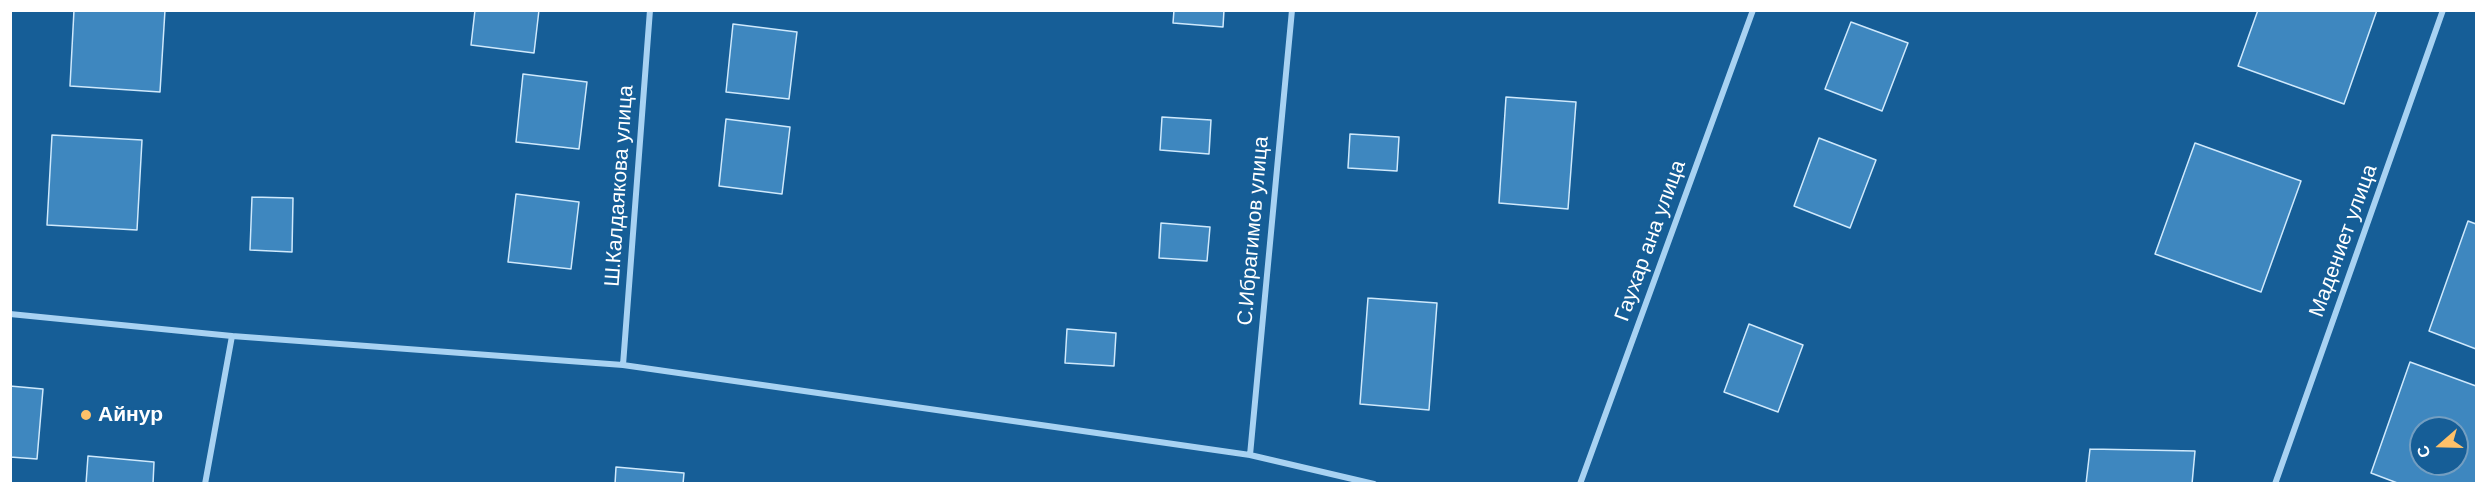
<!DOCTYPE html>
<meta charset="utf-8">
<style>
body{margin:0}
#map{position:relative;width:2487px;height:494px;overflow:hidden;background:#165e97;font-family:"DM Sans",sans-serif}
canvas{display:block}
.frame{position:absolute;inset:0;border:12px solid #fff;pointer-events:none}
.north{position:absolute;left:2409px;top:416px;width:60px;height:60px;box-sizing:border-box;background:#165e97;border:2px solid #739ec1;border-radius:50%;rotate:250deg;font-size:16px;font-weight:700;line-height:24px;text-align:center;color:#fff}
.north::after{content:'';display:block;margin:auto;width:21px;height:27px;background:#ffc169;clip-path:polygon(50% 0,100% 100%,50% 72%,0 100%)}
</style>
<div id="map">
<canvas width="2487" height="494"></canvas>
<div class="frame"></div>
<div class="north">С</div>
</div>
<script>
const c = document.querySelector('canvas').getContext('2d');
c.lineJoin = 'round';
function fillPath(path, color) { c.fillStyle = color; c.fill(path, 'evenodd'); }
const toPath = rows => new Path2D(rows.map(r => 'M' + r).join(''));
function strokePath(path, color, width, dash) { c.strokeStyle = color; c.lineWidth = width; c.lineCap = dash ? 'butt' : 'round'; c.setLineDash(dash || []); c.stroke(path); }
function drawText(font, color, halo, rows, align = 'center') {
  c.font = font + ' "DM Sans",sans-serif'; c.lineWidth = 4.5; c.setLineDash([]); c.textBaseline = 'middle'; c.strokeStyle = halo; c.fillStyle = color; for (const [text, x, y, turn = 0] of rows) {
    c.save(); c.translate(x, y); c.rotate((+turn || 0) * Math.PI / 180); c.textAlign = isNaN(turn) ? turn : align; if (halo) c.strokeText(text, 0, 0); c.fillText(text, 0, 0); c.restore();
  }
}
const building = toPath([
 [74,10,165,10,160,92,70,86,74,10],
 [475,10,539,10,534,53,471,45,475,10],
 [1174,10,1224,10,1223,27,1173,23,1174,10],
 [2258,10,2377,10,2344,104,2238,66,2258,10],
 [1851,22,1908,43,1882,111,1825,89,1851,22],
 [733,24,797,32,789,99,726,92,733,24],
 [523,74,587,82,579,149,516,142,523,74],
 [1506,97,1576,102,1568,209,1499,203,1506,97],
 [1162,117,1211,120,1209,154,1160,150,1162,117],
 [726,119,790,127,782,194,719,186,726,119],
 [1350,134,1399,137,1397,171,1348,168,1350,134],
 [52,135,142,140,137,230,47,225,52,135],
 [1819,138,1876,160,1850,228,1794,206,1819,138],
 [2195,143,2301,181,2261,292,2155,254,2195,143],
 [516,194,579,202,571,269,508,262,516,194],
 [252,197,293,198,292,252,250,250,252,197],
 [2468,221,2476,224,2476,349,2429,331,2468,221],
 [1161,223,1210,227,1207,261,1159,258,1161,223],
 [1368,298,1437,303,1429,410,1360,404,1368,298],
 [1749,324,1803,345,1778,412,1724,392,1749,324],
 [1067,329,1116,333,1114,366,1065,363,1067,329],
 [2410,362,2476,386,2476,484,2400,484,2371,473,2410,362],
 [2421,428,2457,428,2457,464,2421,464,2421,428],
 [10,386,43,389,37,459,10,457,10,386],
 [2090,449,2195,451,2192,484,2086,484,2090,449],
 [88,456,154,462,153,484,86,484,88,456],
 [616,467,684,473,683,484,615,484,616,467]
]);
fillPath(building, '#3e87bf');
strokePath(building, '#cfe9fc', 1.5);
strokePath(toPath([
 [10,314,232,336,205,484],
 [232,336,623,365,1250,455,1374,484],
 [623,365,650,10],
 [1250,455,1292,10],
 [1580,484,1753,10],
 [2275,484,2443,10]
]), '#a8d2f2', 6);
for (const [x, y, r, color] of [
 [86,415,6,"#ffc169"]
]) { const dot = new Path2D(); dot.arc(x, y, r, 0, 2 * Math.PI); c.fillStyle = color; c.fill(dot); strokePath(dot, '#165e97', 2); }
drawText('21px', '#fff', '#165e97', [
 ["Ш.Калдаякова улица",620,186,-86],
 ["С.Ибрагимов улица",1254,231,-85],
 ["Гаухар ана улица",1651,241,-70],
 ["Мадениет улица",2344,241,-70]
]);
drawText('bold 21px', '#fff', '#165e97', [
 ["Айнур",98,415]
], 'left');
</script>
